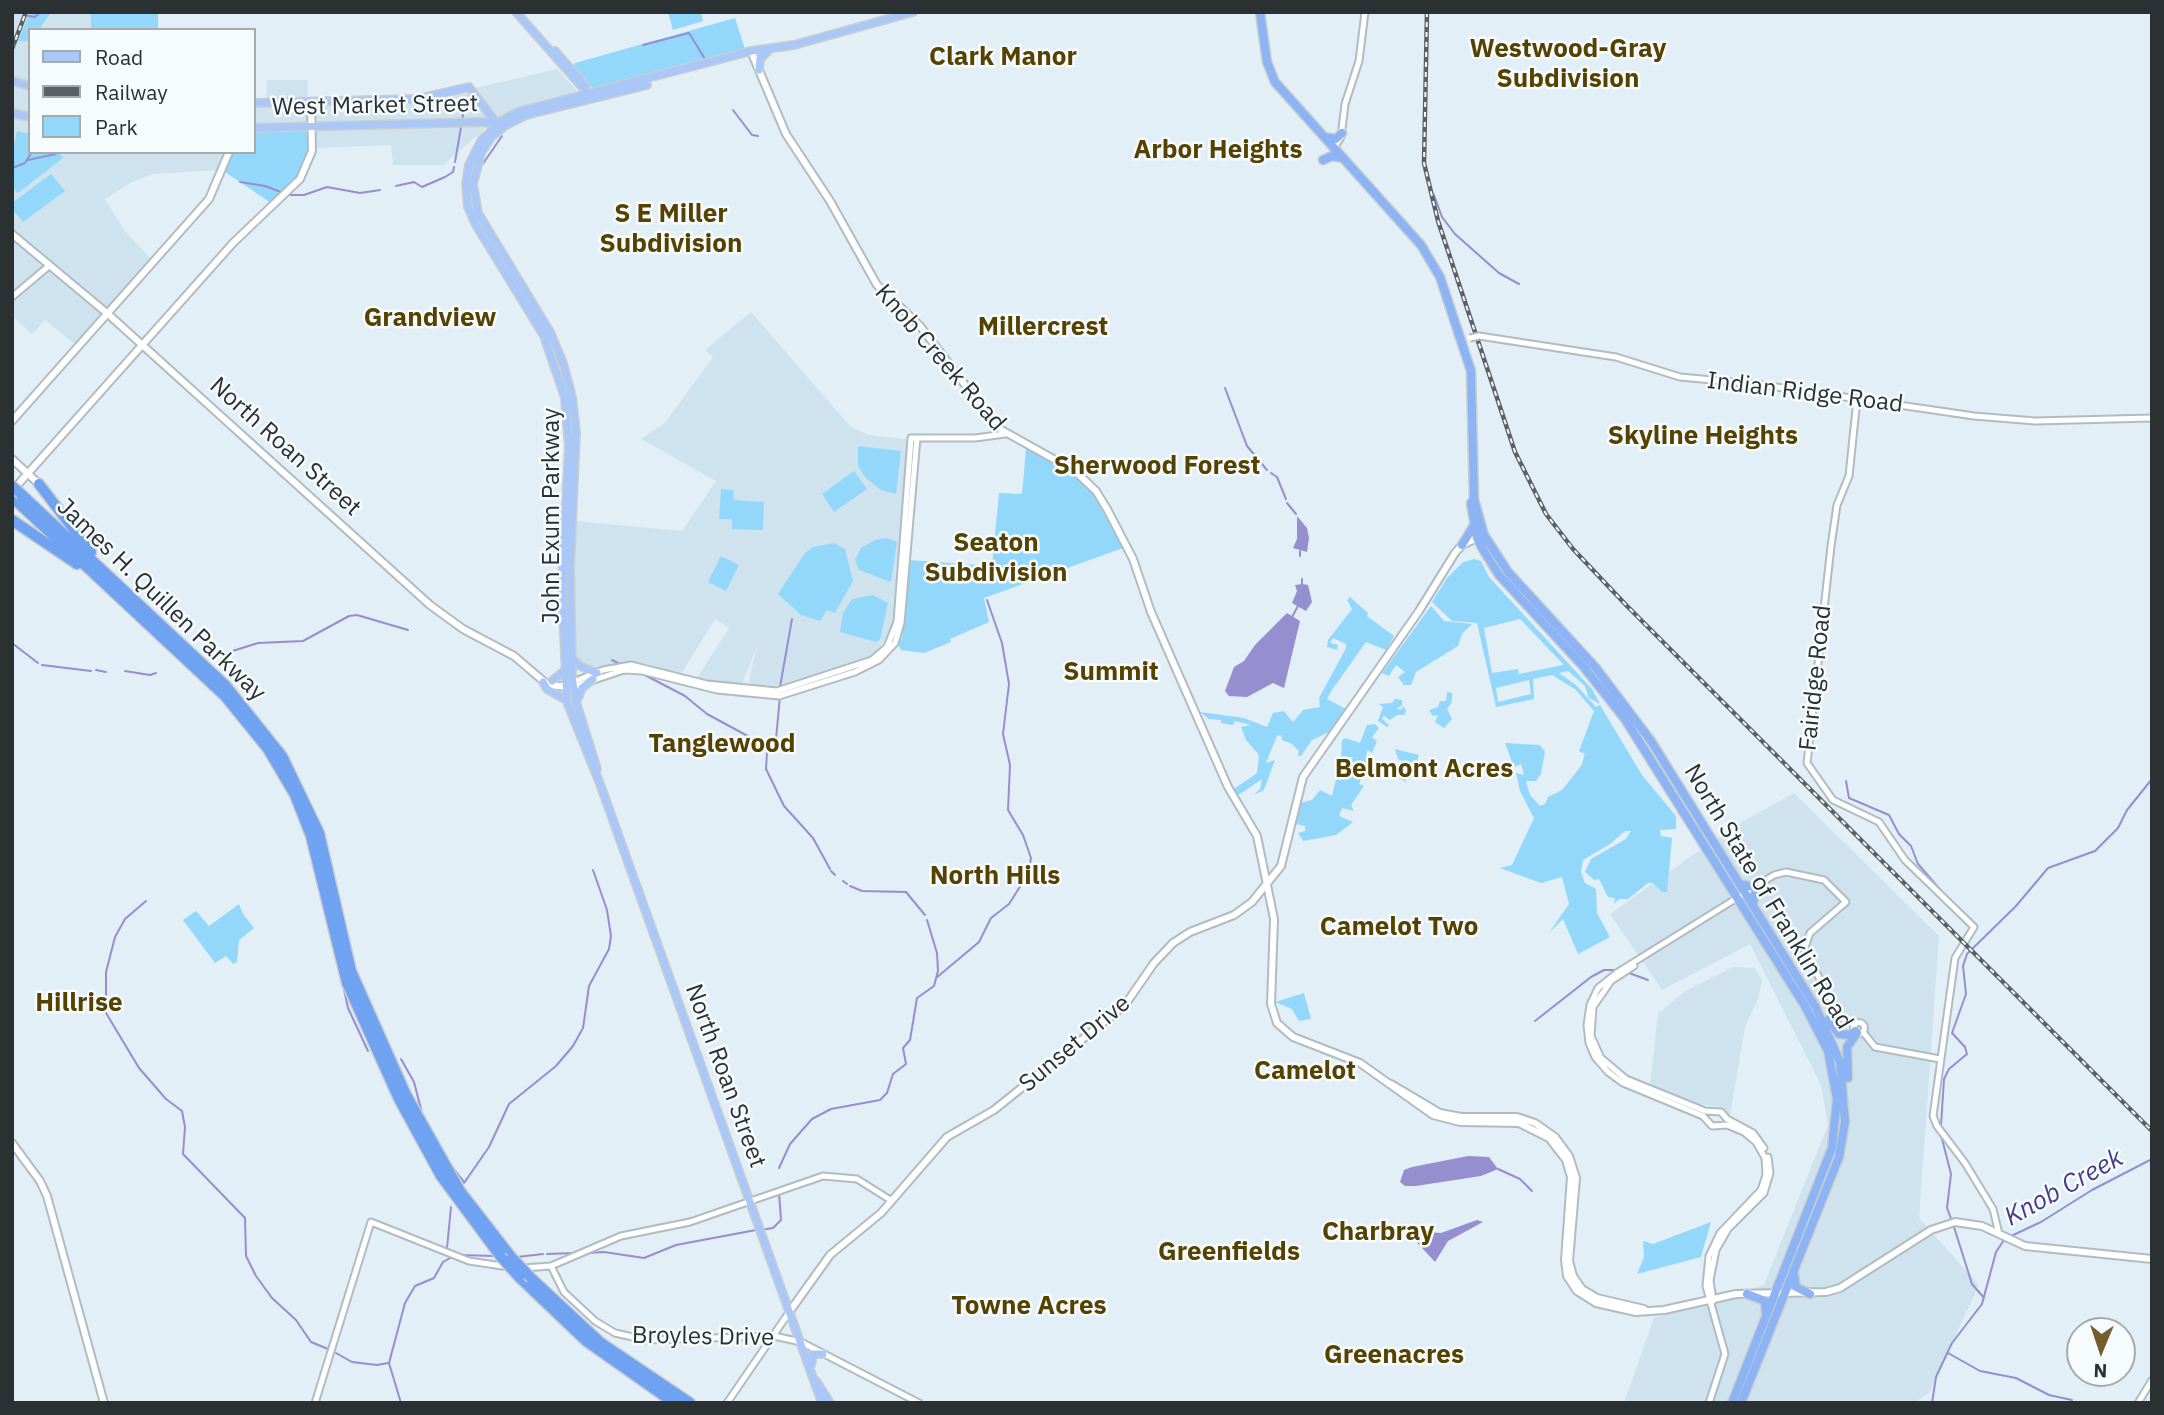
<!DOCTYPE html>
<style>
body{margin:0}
#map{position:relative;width:2164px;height:1415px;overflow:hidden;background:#e2eff6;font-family:"IBM Plex Sans",sans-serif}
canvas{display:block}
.frame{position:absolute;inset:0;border:14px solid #2b3033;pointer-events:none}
.legend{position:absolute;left:28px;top:28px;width:228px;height:126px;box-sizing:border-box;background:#f6fbfe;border:2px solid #a5aaad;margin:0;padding:9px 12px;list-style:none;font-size:21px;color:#2b3033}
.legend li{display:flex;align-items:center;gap:14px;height:35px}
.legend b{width:35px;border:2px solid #a5aaad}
.north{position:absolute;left:2066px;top:1317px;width:70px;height:70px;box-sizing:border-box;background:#f6fbfe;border:2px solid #a5aaad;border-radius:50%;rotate:182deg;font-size:19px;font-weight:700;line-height:28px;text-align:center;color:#2b3033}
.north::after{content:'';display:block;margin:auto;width:24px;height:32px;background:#725f2d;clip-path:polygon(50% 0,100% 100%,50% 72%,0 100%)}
</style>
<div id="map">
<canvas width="2164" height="1415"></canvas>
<div class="frame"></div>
<ul class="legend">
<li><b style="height:9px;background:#a9c7f7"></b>Road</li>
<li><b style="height:9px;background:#5a6165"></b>Railway</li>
<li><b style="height:19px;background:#93d8fb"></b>Park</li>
</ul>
<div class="north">N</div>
</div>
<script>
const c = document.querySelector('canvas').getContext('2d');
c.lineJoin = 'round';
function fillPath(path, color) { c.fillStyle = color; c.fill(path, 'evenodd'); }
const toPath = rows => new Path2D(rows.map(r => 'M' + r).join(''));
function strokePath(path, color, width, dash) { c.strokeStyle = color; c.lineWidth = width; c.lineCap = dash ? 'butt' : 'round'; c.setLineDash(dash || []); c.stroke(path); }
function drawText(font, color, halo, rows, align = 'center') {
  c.font = font + ' "IBM Plex Sans",sans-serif'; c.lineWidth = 5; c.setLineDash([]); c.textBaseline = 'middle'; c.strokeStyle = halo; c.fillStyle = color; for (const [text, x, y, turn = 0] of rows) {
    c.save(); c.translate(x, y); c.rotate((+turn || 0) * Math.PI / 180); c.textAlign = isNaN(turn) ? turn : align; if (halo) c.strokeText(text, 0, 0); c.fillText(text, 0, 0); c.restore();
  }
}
fillPath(toPath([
 [12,12,91,12,91,30,30,30,30,152,225,152,218,170,153,174,132,182,105,199,125,231,152,260,77,346,45,320,32,334,12,316],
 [557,69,579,93,501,115,483,130,481,136,475,137,443,165,393,165,391,145,319,148,315,147,313,130,254,130,254,105,266,105,267,80,308,80,307,104,473,92,476,88],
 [751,312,850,426,868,435,913,440,897,624,871,658,781,686,752,685,749,681,756,649,741,686,697,678,729,628,715,619,681,674,642,663,593,669,581,666,575,659,574,521,682,531,716,481,641,439,665,423,713,357,705,350],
 [1794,793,1939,936,1919,1218,1979,1285,1929,1393,1914,1403,1624,1403,1654,1318,1764,1285,1828,1125,1821,1085,1750,944,1662,990,1610,914,1731,828],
 [1733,967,1755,968,1762,980,1758,999,1745,1027,1730,1115,1720,1107,1695,1103,1650,1084,1658,1014,1685,991]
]), '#cfe3ee');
fillPath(toPath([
 [30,12,51,12,39,30,30,30,30,41,18,41],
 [91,12,158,12,158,30,91,30],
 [668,12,701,12,703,21,673,30],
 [735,18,745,49,593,89,573,66,575,63],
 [308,130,307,156,299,175,271,203,225,172,233,152,254,152,254,131],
 [17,131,30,134,30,152,59,152,63,158,18,193,12,186,12,154],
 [51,174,65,191,23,222,12,209,12,203],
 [858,446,901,451,896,494,881,490,866,478,858,466],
 [1026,449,1065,468,1090,489,1123,548,984,598,989,622,950,639,951,642,924,653,901,650,898,644,902,638,909,560,992,566,999,493,1022,494],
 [854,471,867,489,834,512,822,494],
 [721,489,733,490,734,500,764,502,763,530,732,529,732,519,719,519],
 [887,538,897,542,891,582,859,570,855,560,861,548,875,540],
 [834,543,845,549,853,581,835,613,827,610,820,621,801,615,778,594,805,553,813,547],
 [721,556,739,565,726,591,708,582],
 [1474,559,1481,561,1489,577,1592,689,1600,704,1589,698,1585,686,1568,671,1559,673,1576,685,1596,707,1600,705,1642,775,1676,816,1676,829,1660,830,1661,836,1672,838,1667,892,1662,892,1653,883,1648,883,1628,899,1619,899,1614,904,1615,898,1608,897,1599,879,1594,880,1585,872,1591,859,1626,839,1631,831,1625,831,1610,844,1583,860,1581,872,1585,883,1596,889,1597,913,1610,937,1578,954,1563,919,1549,933,1569,904,1562,877,1541,883,1500,868,1512,865,1534,818,1520,791,1516,773,1524,775,1521,764,1514,767,1505,743,1540,745,1545,752,1541,774,1536,781,1526,781,1530,795,1540,806,1545,804,1548,797,1562,790,1581,766,1585,754,1579,751,1594,711,1575,689,1552,675,1533,679,1534,699,1496,707,1477,623,1452,621,1432,602,1447,578,1463,562],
 [1520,619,1563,664,1563,665,1519,674,1518,669,1492,673,1484,628],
 [1529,680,1531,694,1498,702,1496,688],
 [873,595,888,603,880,640,876,642,840,632,843,613,852,599],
 [1350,597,1368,613,1367,616,1394,636,1386,650,1366,642,1332,690,1327,699,1346,709,1329,732,1312,740,1301,756,1298,756,1299,751,1292,744,1282,740,1281,735,1277,736,1266,763,1275,760,1264,790,1254,795,1260,789,1262,779,1237,796,1234,789,1257,773,1259,755,1246,740,1241,727,1251,725,1235,721,1233,725,1221,723,1221,720,1209,719,1200,712,1244,718,1267,727,1273,713,1284,711,1293,722,1303,710,1320,707,1319,698,1346,648,1346,644,1333,638,1330,643,1338,645,1337,650,1327,647,1328,640,1352,609,1347,600],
 [1431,606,1444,621,1472,624,1462,634,1458,646,1416,672,1411,685,1404,685,1398,677,1405,672,1396,665,1389,676,1382,673],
 [1447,692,1452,693,1452,702,1447,709,1452,719,1444,728,1435,722,1438,715,1433,716,1429,710,1438,707,1440,701,1446,701],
 [1395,699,1402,700,1402,706,1397,708,1400,710,1404,707,1406,711,1404,715,1397,715,1390,720,1384,716,1382,719,1389,725,1387,727,1378,721,1383,707,1379,704,1392,703],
 [1367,725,1375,724,1379,728,1372,737,1377,741,1372,753,1367,750,1366,763,1358,761,1357,763,1365,769,1359,784,1364,786,1351,805,1354,811,1342,808,1339,816,1353,822,1336,835,1303,841,1298,833,1305,831,1305,826,1296,824,1300,803,1312,800,1320,790,1332,796,1336,779,1342,777,1353,757,1341,758,1342,740,1346,738,1360,743],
 [1395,749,1419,755,1414,772,1404,772,1406,782,1393,775,1393,772,1405,766,1405,762,1398,759],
 [239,904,243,914,254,928,239,940,237,962,233,964,226,956,215,963,183,920,196,911,209,926],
 [1304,993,1311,1019,1299,1021,1292,1009,1275,1002],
 [1711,1222,1701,1257,1637,1274,1644,1257,1643,1241,1653,1244]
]), '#93d8fb');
fillPath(toPath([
 [1297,516,1307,528,1309,538,1307,552,1293,548,1297,539],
 [1302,584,1308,585,1312,602,1306,611,1292,603,1297,591,1295,585],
 [1287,613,1300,621,1284,688,1273,683,1247,697,1229,696,1225,691,1234,667,1244,661,1255,645],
 [1468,1156,1489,1157,1498,1169,1481,1176,1416,1186,1405,1186,1400,1182,1404,1170,1412,1167],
 [1477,1220,1483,1222,1448,1241,1435,1262,1410,1235,1411,1231,1441,1233]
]), '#958fd0');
strokePath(toPath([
 [28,16,35,17,40,12],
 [643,45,689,33,705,59],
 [733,110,752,135,758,136],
 [462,121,464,108],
 [28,160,56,154],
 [455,162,461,127],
 [482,165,502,136],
 [12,168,25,163,32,152],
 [240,182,265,186,281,192],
 [396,186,414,182,422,187,445,177,453,172,454,167],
 [289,195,304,195,327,187,360,193,380,190],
 [1434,195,1442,217,1455,234,1499,273,1519,284],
 [1225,388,1247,446,1267,470],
 [1271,473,1277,477,1286,499],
 [1287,503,1296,514],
 [1300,556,1300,551],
 [1302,579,1302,584],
 [1292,617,1298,606],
 [12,643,38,663],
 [223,654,258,643,303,641,349,616,357,615,408,630],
 [612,660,620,664],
 [42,665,91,671],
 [96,670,106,672],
 [125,671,150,675,156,673],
 [641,673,685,696,707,714,768,747],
 [780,687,792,619],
 [780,696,776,739,767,752,766,769,784,806,813,838,830,869],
 [1846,781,1849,798,1889,815,1899,834,1911,846,1918,864,1951,902],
 [831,871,835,875],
 [843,881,847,884],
 [850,886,862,891,906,892,925,915],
 [146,901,125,919,115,937,106,972,106,1013,139,1068,166,1099,182,1111,185,1127,183,1154,245,1218,246,1256,256,1276,272,1298,296,1320,311,1342,328,1349],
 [1629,973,1648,980],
 [936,978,979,942,991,918,1009,904,1028,874,1031,858,1023,835,1008,810,1010,765,1003,734,1009,684,1002,643,987,600],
 [342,980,348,1008,368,1051],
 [1535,1021,1591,977,1604,970,1617,970],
 [401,1059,414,1082,422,1113,440,1145],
 [1941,1126,1944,1079,1949,1069,1967,1054,1965,1047,1952,1033,1966,994,1963,966,1967,954,2016,906,2048,868,2095,851,2118,828,2127,810,2152,779],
 [1941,1135,1951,1174,1947,1208,1952,1221],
 [451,1165,464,1182],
 [779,1168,790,1144,812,1119,831,1109,880,1100,887,1093,893,1074,906,1064,903,1048,910,1040,917,998,934,986,938,971,937,953,927,920],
 [1498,1169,1520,1179,1532,1191],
 [464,1183,489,1147,509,1104,556,1066,573,1046,583,1028,589,986,609,949,611,936,607,910,593,870],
 [1954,1227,1972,1284,1984,1298],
 [761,1230,773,1228,781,1220,779,1193],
 [2009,1237,2041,1222,2092,1190,2152,1159],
 [447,1248,451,1207],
 [588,1253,604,1252,644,1258,676,1245,756,1230],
 [547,1254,575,1253],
 [461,1255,494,1256],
 [517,1257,543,1254],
 [336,1353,352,1362,377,1365,388,1363],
 [1948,1353,1980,1371,2016,1378,2049,1395,2072,1400],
 [401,1403,389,1363,405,1303,415,1286,434,1278,443,1262,452,1257],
 [1932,1403,1936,1377,1952,1343,1982,1304,1996,1252,2004,1240]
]), '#958fd0', 2);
const tertiary = toPath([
 [1334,148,1341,137,1345,104,1359,61,1365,12],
 [12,297,50,265],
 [1479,336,1616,357,1680,377,1756,384,1974,416,2035,421,2152,418],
 [1857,399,1849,476,1837,505,1831,546,1807,763,1833,800,1879,822,1905,860,1974,927,1955,958,1933,1116,1937,1126,1965,1163,1993,1209,1999,1234],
 [573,682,603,670,631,665,707,684,777,691,872,660,887,647,897,622,911,438,975,438,1005,434],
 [573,687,624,670,642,671,717,690,779,696,855,672,879,660,895,643,901,623,917,438],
 [1634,966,1611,981,1593,1007,1591,1036,1601,1058,1626,1079,1705,1111,1721,1112,1727,1119,1753,1133,1764,1148],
 '1853.5 1028a5.5 5.5 0 1 1 11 0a5.5 5.5 0 1 1-11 0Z',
 [1863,1032,1875,1047,1940,1059],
 [551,1266,564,1292,595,1321,615,1333,646,1340,774,1336,801,1342,919,1403],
 [523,1268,551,1266,621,1236,690,1222,823,1176,857,1179,892,1201],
 [1713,1301,1710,1280,1716,1250,1728,1229,1764,1193,1770,1173,1768,1157],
 [315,1403,371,1222,469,1261,509,1267],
 [727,1403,790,1311],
 [1709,1403,1725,1354,1706,1286,1709,1256,1720,1233,1761,1190,1766,1175,1765,1158,1756,1142,1744,1132,1727,1125,1712,1126,1703,1116,1623,1083,1608,1072,1595,1057,1589,1043,1587,1025,1590,1005,1598,988,1618,972,1774,875,1786,872,1824,880,1846,902,1810,933,1804,950,1841,1018,1855,1024],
 [2138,1403,2152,1380]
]);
const secondary = toPath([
 [753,56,786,134,830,201,877,285,920,326,998,428,1075,471,1096,491,1107,509,1133,559,1151,612,1228,787,1257,836,1274,919,1271,1004,1277,1023,1293,1037,1360,1063,1433,1115,1460,1122,1519,1123,1549,1138,1566,1160,1571,1177,1565,1260,1567,1276,1577,1291,1596,1303,1636,1312,1664,1310,1736,1294,1826,1292,1840,1288,1931,1230,1955,1222,1982,1226,2025,1246,2152,1259],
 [12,234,108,314,430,605,463,629,514,656,548,685,571,687],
 [12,421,209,199,229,152],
 [12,459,39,484],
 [14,489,233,243,300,179,312,151,311,102],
 [1391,1084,1440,1113,1461,1117,1517,1117,1535,1123,1555,1137,1569,1156,1576,1178,1569,1261,1573,1276,1582,1289,1597,1298,1644,1309],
 [12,1143,40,1181,47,1196,104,1403],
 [790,1311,830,1255,881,1213,947,1137,994,1110,1125,1005,1154,963,1173,943,1190,932,1234,915,1252,902,1281,866,1303,777,1419,611,1455,553,1462,545,1479,537]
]);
const primary = toPath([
 [516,12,591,97],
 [555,51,586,87],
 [759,70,760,59,769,50],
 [12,81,30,86],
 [254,103,417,99,469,87,500,128],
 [12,113,30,117],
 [254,128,482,122,496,124],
 [571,658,580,666,597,673],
 [552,681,564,671],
 [543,682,547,689,566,700],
 [577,700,582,688,593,679],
 [597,769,576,702,572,677,570,567,576,432,572,397,563,363,550,332,478,213,473,184,481,153,491,137,506,125,526,115,647,85],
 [811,1365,813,1354,823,1354],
 [816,1381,830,1403],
 [822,1403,600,784,567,702,562,584,569,446,565,398,544,336,476,225,468,207,466,184,469,165,481,141,501,121,518,112,751,51,794,45,913,12]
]);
const trunk = toPath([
 [1260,12,1267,62,1275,82,1421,245,1440,277,1471,371,1474,499,1471,503,1477,538,1484,551,1499,575,1583,666,1625,719,1805,1006,1828,1051,1837,1099,1832,1148,1732,1403],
 [1324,137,1336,139,1342,133],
 [1323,160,1332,156,1343,158],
 [1474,499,1484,535,1508,572,1596,668,1651,741,1815,1006,1840,1062,1845,1122,1839,1157,1741,1403],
 [1462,545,1473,527],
 [1741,884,1756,888,1753,903],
 [1828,1020,1839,1034,1850,1035,1855,1031],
 [1848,1078,1847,1047,1857,1033],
 [1794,1275,1796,1287,1810,1294],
 [1747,1294,1765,1301,1766,1313]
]);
const motorway = toPath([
 [39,484,91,552],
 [21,494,226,686,282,756,319,833,351,971,406,1095,460,1191,512,1258],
 [12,497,225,696,268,749,295,795,311,836,347,983,399,1099,441,1176,501,1257],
 [12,520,77,564],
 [519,1277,586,1341,674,1403],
 [531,1278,601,1343,690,1403]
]);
strokePath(tertiary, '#b0bcc3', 9);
strokePath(secondary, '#b0bcc3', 10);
strokePath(primary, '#cccdce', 10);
strokePath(trunk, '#cccdce', 11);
strokePath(motorway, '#cccdce', 13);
strokePath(tertiary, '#fff', 5);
strokePath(secondary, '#fff', 6);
strokePath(primary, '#a9c7f7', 7);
strokePath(trunk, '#8cb4f4', 8);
strokePath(motorway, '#70a2f2', 10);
const rail = toPath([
 [1427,12,1424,163,1438,221,1515,452,1546,514,1573,549,1627,606,2152,1131],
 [12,49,26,12]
]);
strokePath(rail, '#5a6165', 4.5);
strokePath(rail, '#f6fbfe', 2, [5]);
const tertiaryBridge = toPath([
 [1470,338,1479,336]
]);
const motorwayBridge = toPath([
 [12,486,21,494],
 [501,1257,519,1277],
 [512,1258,531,1278]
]);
strokePath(tertiaryBridge, '#b0bcc3', 9, []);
strokePath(motorwayBridge, '#cccdce', 13, []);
strokePath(tertiaryBridge, '#fff', 5);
strokePath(motorwayBridge, '#70a2f2', 10);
drawText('24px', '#2b3033', '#f6fbfe', [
 ["West Market Street",375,106,-1],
 ["Knob Creek Road",940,358,49],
 ["Indian Ridge Road",1805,393,7],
 ["North Roan Street",285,447,42],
 ["John Exum Parkway",552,516,-90],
 ["James H. Quillen Parkway",161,600,44],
 ["Fairidge Road",1816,678,-84],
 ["North State of Franklin Road",1768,897,59],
 ["Sunset Drive",1075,1044,-40],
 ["North Roan Street",725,1076,70],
 ["Broyles Drive",703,1337,1]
]);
drawText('bold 26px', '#564200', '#f6fbfe', [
 ["Westwood-Gray",1568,49],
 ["Subdivision",1568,79],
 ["Clark Manor",1003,57],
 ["Arbor Heights",1218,150],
 ["S E Miller",671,214],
 ["Subdivision",671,244],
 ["Grandview",430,318],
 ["Millercrest",1043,327],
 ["Skyline Heights",1703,436],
 ["Sherwood Forest",1157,466],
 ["Seaton",996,543],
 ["Subdivision",996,573],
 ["Summit",1111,672],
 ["Tanglewood",722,744],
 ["Belmont Acres",1424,769],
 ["North Hills",995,876],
 ["Camelot Two",1399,927],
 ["Hillrise",79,1003],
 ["Camelot",1305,1071],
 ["Charbray",1378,1232],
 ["Greenfields",1229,1252],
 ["Towne Acres",1029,1306],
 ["Greenacres",1394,1355]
]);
drawText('italic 26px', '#483a88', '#f6fbfe', [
 ["Knob Creek",2064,1188,-29]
]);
</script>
